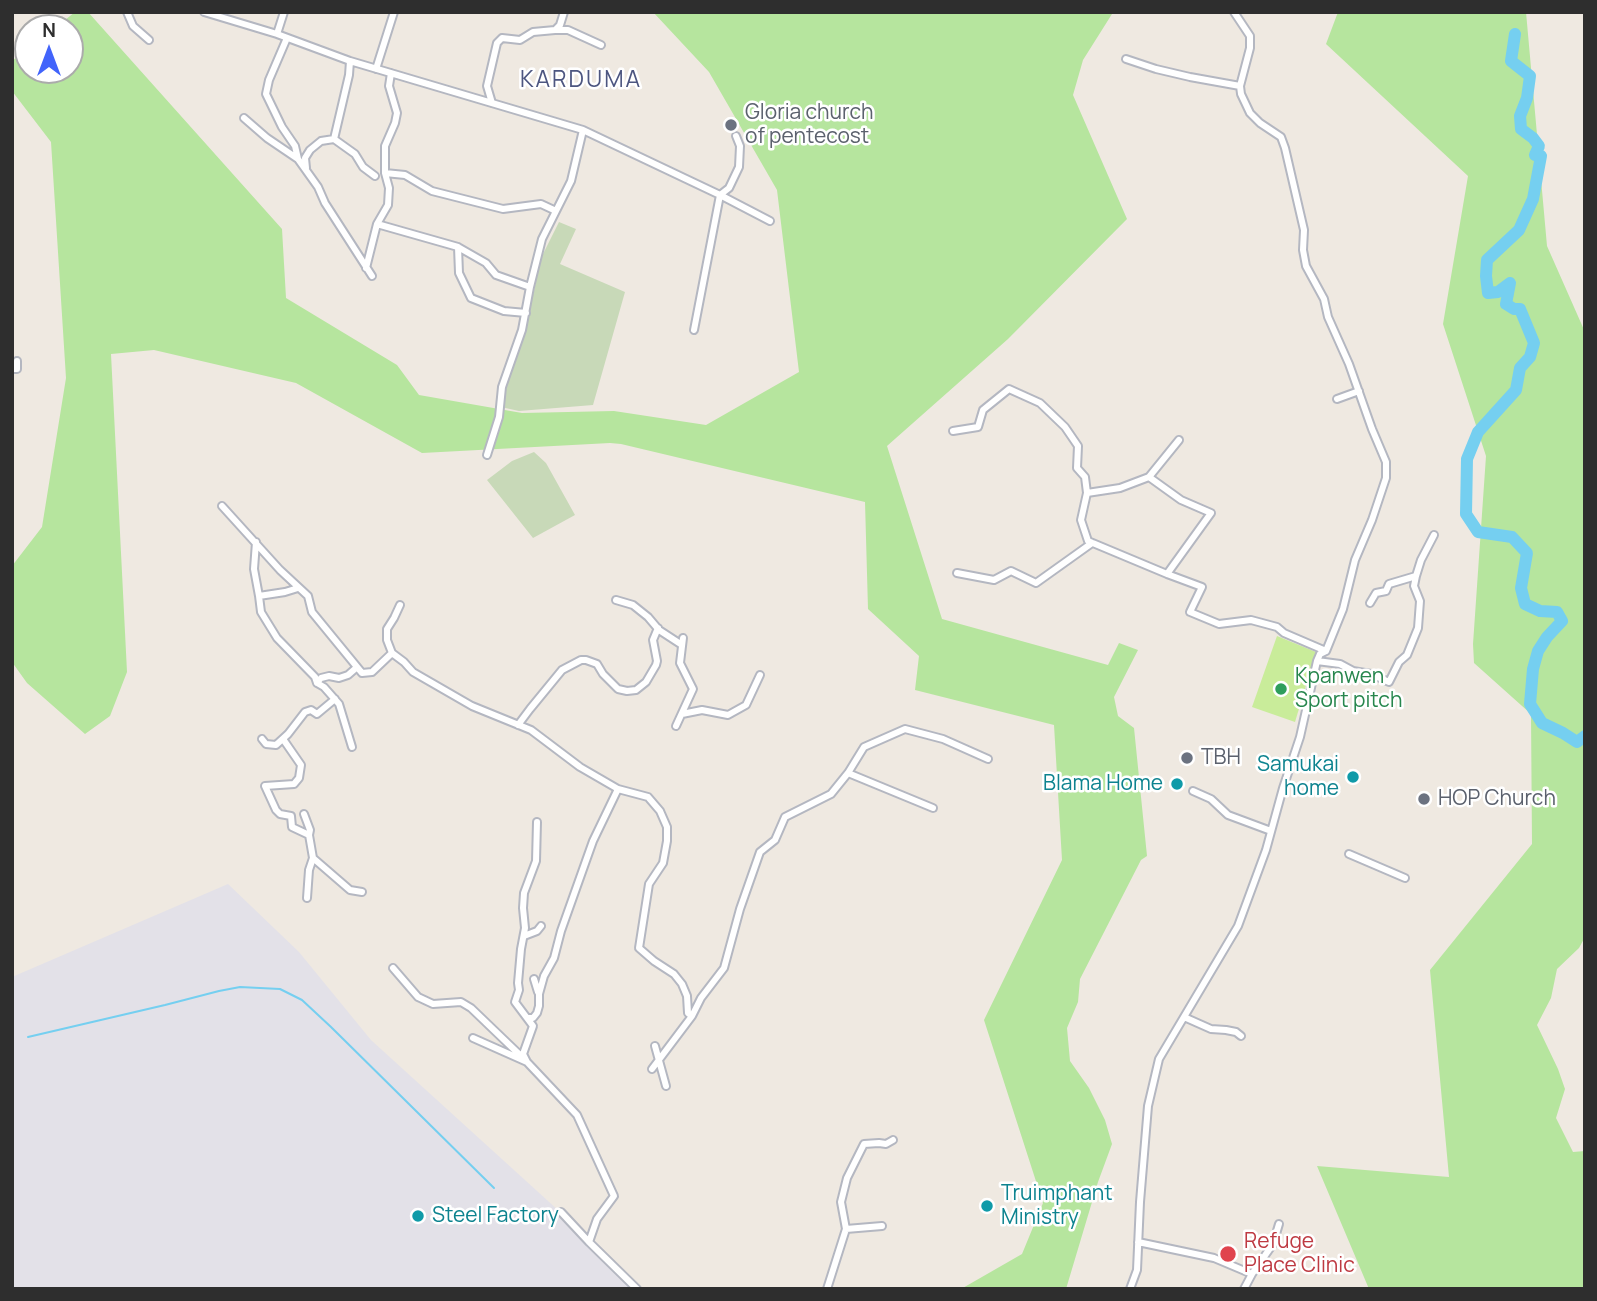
<!DOCTYPE html>
<style>
body{margin:0}
#map{position:relative;width:1597px;height:1301px;overflow:hidden;background:#efe9e1;font-family:Manrope,sans-serif}
canvas{display:block}
.frame{position:absolute;inset:0;border:14px solid #2e2e2e;pointer-events:none}
.north{position:absolute;left:14px;top:14px;width:70px;height:70px;box-sizing:border-box;background:#fff;border:2px solid #ababab;border-radius:50%;rotate:0deg;font-size:19px;font-weight:700;line-height:28px;text-align:center;color:#2e2e2e}
.north::after{content:'';display:block;margin:auto;width:24px;height:32px;background:#4264fb;clip-path:polygon(50% 0,100% 100%,50% 72%,0 100%)}
</style>
<div id="map">
<canvas width="1597" height="1301"></canvas>
<div class="frame"></div>
<div class="north">N</div>
</div>
<script>
const c = document.querySelector('canvas').getContext('2d');
c.lineJoin = 'round';
function fillPath(path, color) { c.fillStyle = color; c.fill(path, 'evenodd'); }
const toPath = rows => new Path2D(rows.map(r => 'M' + r).join(''));
function strokePath(path, color, width, dash) { c.strokeStyle = color; c.lineWidth = width; c.lineCap = dash ? 'butt' : 'round'; c.setLineDash(dash || []); c.stroke(path); }
function drawText(font, color, halo, rows, align = 'center') {
  c.font = font + ' Manrope,sans-serif'; c.lineWidth = 5; c.setLineDash([]); c.textBaseline = 'middle'; c.strokeStyle = halo; c.fillStyle = color; for (const [text, x, y, turn = 0] of rows) {
    c.save(); c.translate(x, y); c.rotate((+turn || 0) * Math.PI / 180); c.textAlign = isNaN(turn) ? turn : align; if (halo) c.strokeText(text, 0, 0); c.fillText(text, 0, 0); c.restore();
  }
}
fillPath(toPath([
 [228,884,299,952,371,1040,625,1271,639,1289,12,1289,12,977]
]), '#e3e1e8');
fillPath(toPath([
 [75,12,88,12,282,229,286,298,397,365,419,395,522,413,614,411,706,425,799,372,777,190,709,72,653,12,1115,12,1112,14,1083,60,1073,95,1127,219,1008,339,887,446,942,619,1108,665,1119,643,1138,650,1114,697,1118,716,1134,728,1147,856,1141,860,1080,979,1078,1002,1067,1028,1070,1061,1089,1088,1105,1120,1112,1144,1098,1182,1066,1289,961,1289,1022,1254,1043,1203,984,1020,1062,860,1054,725,915,690,919,656,868,609,865,502,621,444,610,443,422,453,296,383,154,350,111,354,127,672,110,716,85,734,27,683,12,662,12,566,42,527,66,378,51,142,12,91,12,61,28,49,28,70,70,70,70,28,55,28],
 [1338,12,1526,12,1547,246,1585,332,1585,937,1579,948,1557,969,1551,998,1537,1025,1558,1069,1565,1089,1556,1118,1573,1152,1585,1151,1585,1289,1369,1289,1317,1166,1449,1177,1430,970,1532,844,1531,714,1474,663,1473,644,1486,456,1443,324,1468,176,1326,44]
]), '#b6e59e');
fillPath(toPath([
 [559,222,576,229,560,264,625,292,593,405,519,411,501,407,534,291,540,260],
 [534,452,546,463,575,515,533,538,487,480,512,461]
]), '#c8d9b8');
fillPath(toPath([
 [1277,636,1316,652,1295,722,1252,707]
]), '#c9ec9a');
strokePath(toPath([
 [28,1037,165,1005,219,991,240,987,280,989,302,1000,331,1027,494,1188]
]), '#75cff0', 2);
strokePath(toPath([
 [1515,34,1511,61,1530,76,1527,98,1520,116,1521,129,1533,138,1539,146,1535,155,1541,156,1533,199,1519,230,1487,260,1486,276,1488,293,1498,292,1510,283,1506,304,1514,309,1520,309,1534,343,1530,357,1520,368,1516,390,1478,432,1467,459,1466,514,1478,532,1512,537,1527,553,1521,588,1525,604,1540,611,1557,612,1562,621,1547,637,1538,651,1533,669,1530,704,1542,723,1563,733,1577,742,1585,736]
]), '#75cff0', 12);
const street = toPath([
 [127,12,133,26,149,40],
 [204,12,277,34,350,61,583,130,720,195,770,221],
 [555,30,568,30,601,45],
 [277,34,284,12],
 [287,38,269,80,266,94,282,127,295,146,298,159,318,187,325,203,372,276],
 [1126,59,1156,69,1190,77,1240,86],
 [350,61,349,75,334,139,355,154,363,167,375,176],
 [376,69,394,12],
 [492,103,487,86,497,43,502,38,520,40,533,32,555,30,560,25,564,12],
 [244,118,267,138,298,159],
 [306,168,305,158,310,150,321,141,334,139],
 [385,173,405,175,432,191,503,209,541,204,556,211],
 [377,224,458,247,486,263,496,275,530,287],
 [458,247,459,273,471,298,504,311,526,313],
 [366,268,377,224,388,205,389,188,385,173,385,146,395,123,397,113,389,86,391,73],
 [694,330,720,195,729,188,739,167,740,146,736,136],
 [12,369,17,369,17,361],
 [1337,399,1359,391],
 [953,431,978,427,983,410,1009,389,1040,403,1065,427,1078,446,1077,468,1085,477,1087,493],
 [1179,440,1149,477,1120,488,1087,493,1081,520,1088,541,1167,574,1202,587,1190,612,1219,624,1251,620,1277,627,1284,633,1326,651],
 [487,455,499,417,502,387,522,330,530,287,542,239,571,181,583,130],
 [1149,477,1181,500,1211,513,1167,574],
 [222,506,280,570,308,596,312,612,362,673,372,672,392,653],
 [256,542,254,569,259,596,285,592,298,588],
 [957,573,994,580,1011,571,1036,583,1092,543],
 [259,596,261,612,277,638,315,677,317,683],
 [616,600,633,605,648,617,659,630,682,645],
 [1370,603,1376,593,1386,591,1389,584,1416,576,1421,560,1434,535],
 [400,605,394,618,387,629,387,640,392,653,404,662,413,672,472,706,531,730,580,767,618,789,593,841,561,931,554,958,544,976,539,994,539,1006,537,1013,533,1018,528,1018],
 [1317,661,1340,664,1353,671,1371,674,1389,682,1399,662,1407,655,1418,628,1420,601,1414,586,1416,576],
 [682,714,702,710,728,715,746,705,760,675],
 [518,725,530,709,562,670,581,660,586,660,597,664,603,674,618,689,627,691,636,690,646,682,656,665,657,661,653,640,658,628],
 [676,726,693,689,680,663,683,638],
 [262,739,266,744,276,745,288,734,305,712,311,710,317,714,335,699],
 [283,739,301,765,299,778,294,784,265,786,276,810,280,814,291,816,292,827,309,835],
 [352,747,339,704,324,687,317,683,321,678,329,676,339,678,348,675,356,668],
 [848,773,933,808],
 [618,789,648,797,660,811,667,827,667,841,663,863,649,884,639,948,654,961,674,974,682,984,687,996,688,1013,692,1016,652,1069],
 [1193,791,1211,799,1228,815,1271,831],
 [304,814,310,830,309,835,313,858,309,870,307,898],
 [1349,854,1405,878],
 [313,858,350,890,362,892],
 [524,936,537,931,541,926],
 [393,968,418,997,433,1004,461,1002,471,1008,522,1057],
 [534,979,538,992],
 [692,1016,701,998,724,968,740,909,760,852,775,840,785,817,831,794,848,773,864,747,905,729,943,739,988,759],
 [1184,1017,1211,1029,1226,1030,1236,1032,1241,1036],
 [473,1038,527,1062,577,1115,614,1196,597,1219,589,1242],
 [655,1046,666,1086],
 [527,1062,523,1054,533,1026,515,1002,519,990,518,983,521,949,525,928,523,908,524,893,536,861,537,822],
 [561,1212,589,1242,637,1289],
 [846,1229,882,1226],
 [1138,1242,1214,1258,1252,1274],
 [827,1289,846,1229,841,1202,847,1178,864,1144,879,1143,886,1144,893,1140],
 [1130,1289,1137,1270,1140,1202,1148,1106,1159,1059,1238,926,1266,850,1283,788,1300,737,1317,661,1320,654,1326,651,1343,609,1355,560,1372,520,1386,478,1386,462,1372,429,1349,364,1328,317,1324,299,1306,266,1303,250,1304,230,1285,148,1281,137,1260,123,1250,113,1241,94,1240,86,1250,48,1250,36,1234,12],
 [1244,1289,1252,1274,1273,1244,1279,1224]
]);
strokePath(street, '#b4b7c1', 10);
strokePath(street, '#fff', 6);
for (const [x, y, r, color] of [
 [731,125,7,"#6b7280"],
 [1281,689,7,"#2e9e5b"],
 [1187,758,7,"#6b7280"],
 [1353,777,7,"#0f9aa8"],
 [1177,784,7,"#0f9aa8"],
 [1424,799,7,"#6b7280"],
 [987,1206,7,"#0f9aa8"],
 [418,1216,7,"#0f9aa8"],
 [1228,1254,9,"#e0444e"]
]) { const dot = new Path2D(); dot.arc(x, y, r, 0, 2 * Math.PI); c.fillStyle = color; c.fill(dot); strokePath(dot, '#fff', 2.5); }
drawText('21px', '#5b616d', '#fff', [
 ["Gloria church",745,113],
 ["of pentecost",745,137],
 ["TBH",1201,758],
 ["HOP Church",1438,799]
], 'left');
drawText('21px', '#27864d', '#fff', [
 ["Kpanwen",1295,677],
 ["Sport pitch",1295,701]
], 'left');
drawText('21px', '#0d838f', '#fff', [
 ["Samukai",1339,765],
 ["home",1339,789],
 ["Blama Home",1163,784],
 ["Truimphant",1001,1194,"left"],
 ["Ministry",1001,1218,"left"],
 ["Steel Factory",432,1216,"left"]
], 'right');
drawText('21px', '#be3a42', '#fff', [
 ["Refuge",1244,1242],
 ["Place Clinic",1244,1266]
], 'left');
c.letterSpacing = '2px';
drawText('23px', '#4d5680', '#fff', [
 ["KARDUMA",581,81]
]);
c.letterSpacing = '0px';
</script>
